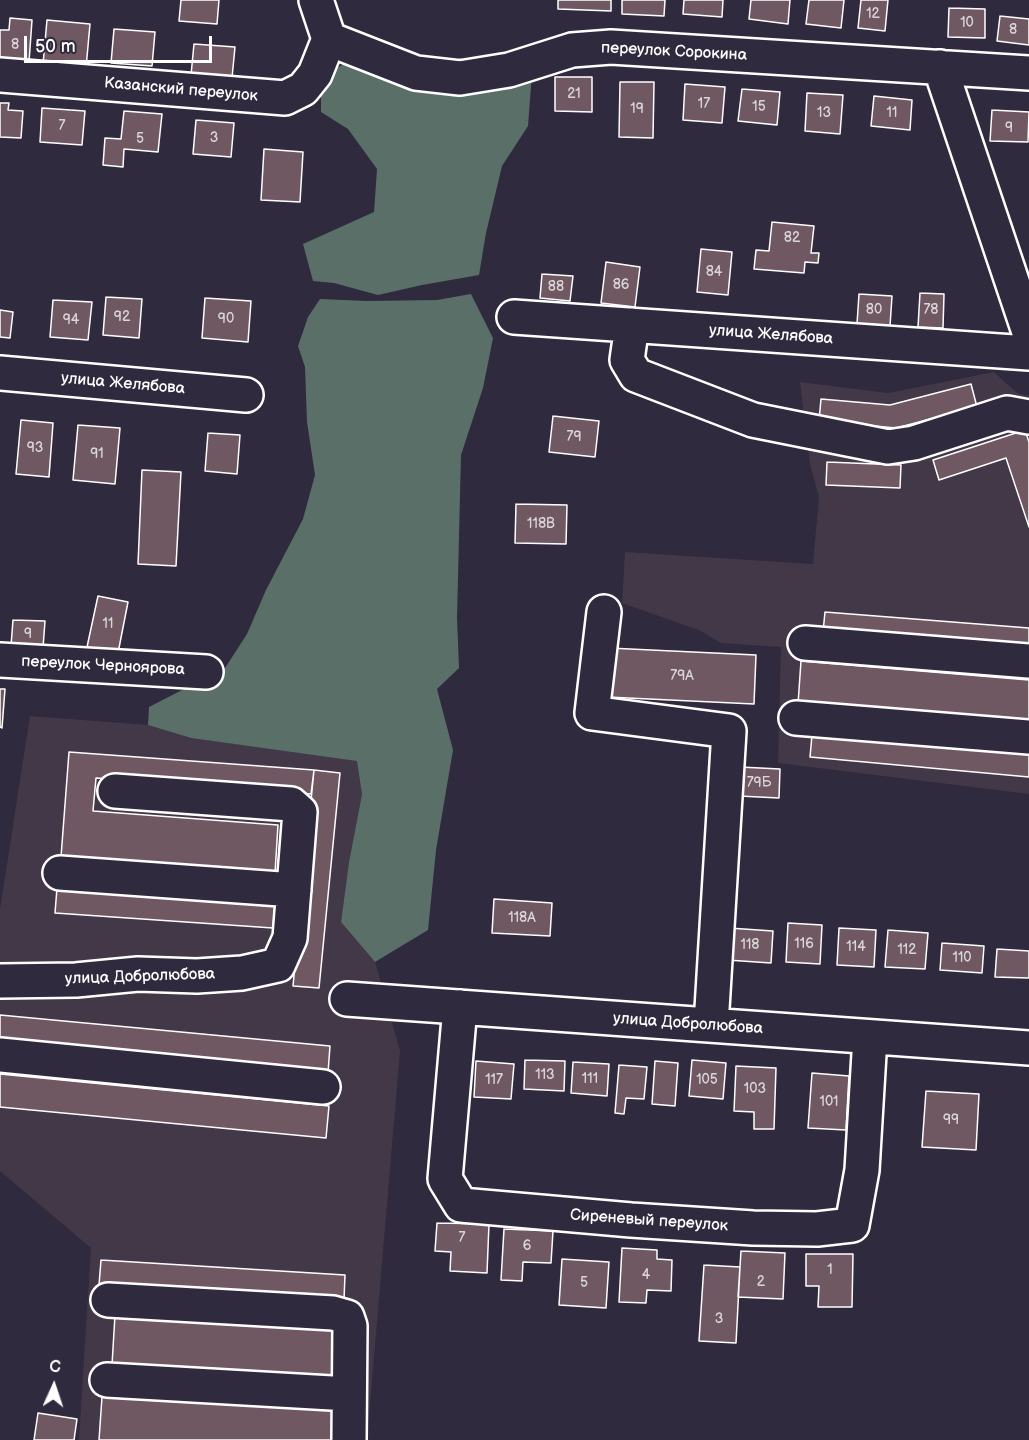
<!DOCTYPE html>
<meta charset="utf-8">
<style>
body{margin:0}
#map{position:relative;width:1029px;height:1440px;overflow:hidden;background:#2f2a3d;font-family:"Balsamiq Sans",sans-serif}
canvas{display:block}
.north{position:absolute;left:24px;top:1356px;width:60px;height:60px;-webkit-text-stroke:4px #2f2a3d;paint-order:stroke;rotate:3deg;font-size:16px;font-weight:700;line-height:24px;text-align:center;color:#fff}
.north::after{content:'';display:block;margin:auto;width:21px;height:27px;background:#fff;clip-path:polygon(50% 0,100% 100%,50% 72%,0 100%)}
.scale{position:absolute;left:24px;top:36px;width:188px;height:27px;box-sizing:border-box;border:3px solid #fff;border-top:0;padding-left:8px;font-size:18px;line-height:21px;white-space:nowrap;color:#fff;-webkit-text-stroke:4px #2f2a3d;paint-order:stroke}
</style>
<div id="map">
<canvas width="1029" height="1440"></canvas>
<div class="north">С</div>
<div class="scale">50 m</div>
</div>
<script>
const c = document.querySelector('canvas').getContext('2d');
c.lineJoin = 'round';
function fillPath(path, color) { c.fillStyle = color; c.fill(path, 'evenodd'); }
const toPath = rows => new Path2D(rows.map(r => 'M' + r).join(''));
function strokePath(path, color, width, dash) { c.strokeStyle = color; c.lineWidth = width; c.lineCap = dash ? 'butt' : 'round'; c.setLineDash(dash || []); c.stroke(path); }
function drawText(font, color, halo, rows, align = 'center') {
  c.font = font + ' "Balsamiq Sans",sans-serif'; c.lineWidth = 4.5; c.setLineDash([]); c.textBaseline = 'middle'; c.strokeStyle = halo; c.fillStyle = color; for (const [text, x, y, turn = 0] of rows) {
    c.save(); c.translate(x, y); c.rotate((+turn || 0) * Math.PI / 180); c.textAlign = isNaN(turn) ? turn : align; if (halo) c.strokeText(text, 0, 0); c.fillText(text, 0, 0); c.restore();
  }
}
fillPath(toPath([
 [994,372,1017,393,1029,396,1029,794,778,763,781,647,721,643,701,631,622,603,625,552,813,564,819,497,810,464,800,382,888,393],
 [30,716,148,725,191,738,358,760,362,794,349,862,341,922,375,962,400,1051,367,1440,79,1440,91,1248,0,1171,0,909]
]), '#423848');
fillPath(toPath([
 [344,64,421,90,458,95,532,73,528,126,502,166,486,233,479,275,422,285,378,295,334,283,313,281,303,244,374,212,377,169,348,129,321,112,321,77],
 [471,294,493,338,483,388,461,455,457,618,459,668,437,689,453,750,436,850,428,930,375,962,341,922,349,862,362,794,357,761,191,738,148,725,149,707,225,668,247,634,266,590,303,519,315,475,307,422,305,367,298,346,308,317,320,299,367,301,437,300]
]), '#5a6f68');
const building = toPath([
 [181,0,219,0,217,24,179,21,181,0],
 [558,0,611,0,611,11,558,9,558,0],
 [622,0,665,0,664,16,622,14,622,0],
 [684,0,723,0,722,17,683,14,684,0],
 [751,0,790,0,788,24,749,19,751,0],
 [809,0,844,0,841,28,806,24,809,0],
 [861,0,888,0,885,31,858,28,861,0],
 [949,8,985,9,985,38,948,37,949,8],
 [1000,16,1029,19,1029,45,997,41,1000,16],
 [10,18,32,20,29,62,0,59,0,30,9,30,10,18],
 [47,20,90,24,86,68,43,64,47,20],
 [114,29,155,32,152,66,111,63,114,29],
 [194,44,235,47,232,78,191,75,194,44],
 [555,77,592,77,592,112,555,111,555,77],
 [620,82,654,82,653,138,619,137,620,82],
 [685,84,725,87,722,123,683,120,685,84],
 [742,89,780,92,777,125,738,121,742,89],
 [807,93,843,95,840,134,805,131,807,93],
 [874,96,912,100,910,130,871,126,874,96],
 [0,103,9,103,8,110,23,111,21,138,0,137,0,103],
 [42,108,85,111,82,145,40,142,42,108],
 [992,110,1029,112,1028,142,990,141,992,110],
 [124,111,162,114,158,152,124,149,123,167,103,165,105,138,121,139,124,111],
 [196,120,234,123,231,157,193,154,196,120],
 [264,149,303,152,300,202,261,200,264,149],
 [772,222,814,226,811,253,819,253,818,263,805,262,804,273,754,269,756,250,769,251,772,222],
 [701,249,732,252,728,295,697,292,701,249],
 [606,262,640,267,635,307,601,303,606,262],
 [542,274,573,276,570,301,540,298,542,274],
 [920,293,944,294,943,328,918,327,920,293],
 [859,294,892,296,890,326,857,324,859,294],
 [106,297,142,299,139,338,103,335,106,297],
 [205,298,251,301,248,342,202,338,205,298],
 [53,300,92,302,88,340,50,337,53,300],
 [0,310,13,312,10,338,0,337,0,310],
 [971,384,977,407,896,428,819,421,821,399,890,405,971,384],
 [553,416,599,421,595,457,549,452,553,416],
 [21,420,53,423,49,477,16,474,21,420],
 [78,425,120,428,115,484,73,480,78,425],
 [1025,430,1029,442,1029,527,1006,458,939,480,933,460,1025,430],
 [208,433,240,435,237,474,205,471,208,433],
 [827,462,901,465,900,488,826,485,827,462],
 [142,470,181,472,176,566,138,564,142,470],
 [516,504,567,505,566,544,515,543,516,504],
 [98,596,128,602,118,653,87,647,98,596],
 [825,612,1029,628,1029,648,823,632,825,612],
 [13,620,45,621,43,648,11,646,13,620],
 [609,648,756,655,754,704,607,697,609,648],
 [801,661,1029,680,1029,723,798,704,801,661],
 [0,689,5,689,2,728,0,727,0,689],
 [812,735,1029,754,1029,777,810,757,812,735],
 [69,752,314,770,311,794,96,778,93,811,278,825,275,873,61,857,69,752],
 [740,767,780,769,779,798,739,796,740,767],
 [314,770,340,773,319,988,293,986,314,770],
 [57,888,275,902,273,928,55,913,57,888],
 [494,899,552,903,550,936,492,933,494,899],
 [788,923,822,925,820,964,786,962,788,923],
 [729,928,773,931,771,963,727,960,729,928],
 [839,928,876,930,874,967,837,965,839,928],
 [888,930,928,933,925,969,885,967,888,930],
 [942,943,984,946,982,973,940,970,942,943],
 [997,949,1029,951,1029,978,995,977,997,949],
 [0,1015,330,1046,328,1073,0,1042,0,1015],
 [525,1060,565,1061,564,1091,524,1089,525,1060],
 [692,1060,726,1063,723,1099,689,1096,692,1060],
 [476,1061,514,1064,511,1099,474,1097,476,1061],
 [655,1061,678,1063,675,1106,652,1104,655,1061],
 [573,1062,609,1064,607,1096,571,1093,573,1062],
 [619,1065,647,1067,644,1099,626,1098,624,1114,615,1113,619,1065],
 [736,1066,776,1068,774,1129,754,1129,754,1112,734,1111,736,1066],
 [812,1073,849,1076,846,1130,808,1128,812,1073],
 [0,1074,329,1106,326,1138,0,1107,0,1074],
 [926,1091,979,1094,976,1150,922,1147,926,1091],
 [437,1223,489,1224,487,1273,450,1271,451,1252,435,1251,437,1223],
 [504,1229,553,1231,551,1263,523,1262,522,1281,501,1280,504,1229],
 [622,1248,657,1250,657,1259,672,1260,671,1291,647,1290,646,1303,619,1302,622,1248],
 [741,1251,785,1253,783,1299,738,1297,741,1251],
 [806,1254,853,1254,852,1307,818,1307,819,1286,806,1286,806,1254],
 [562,1259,609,1262,606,1308,559,1305,562,1259],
 [101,1260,345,1275,344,1300,99,1285,101,1260],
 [704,1265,740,1267,736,1343,699,1341,704,1265],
 [115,1315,341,1330,337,1380,112,1365,115,1315],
 [102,1397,335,1410,333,1440,99,1440,102,1397],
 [38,1413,77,1419,74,1440,34,1440,38,1413]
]);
fillPath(building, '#6f5861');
strokePath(building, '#fff', 1.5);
const minor = toPath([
 [316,0,329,39],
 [329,39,416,73,460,78,509,70,572,50,611,47,1029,73],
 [940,67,1029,332],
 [0,75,285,98,303,89,315,74,329,39],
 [514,317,1029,353],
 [632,325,627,360,636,375,753,420,888,447,914,443,1007,413,1029,417],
 [0,373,246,395],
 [604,612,592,713,729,731,711,1025],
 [805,643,1029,661],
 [0,660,206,672],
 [796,718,1029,737],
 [60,873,294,890],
 [0,981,76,980,138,974,197,976,242,973,278,965,290,938,300,812,291,804,115,791],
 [347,999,1029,1048],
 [460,1007,445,1179,461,1205,631,1220,753,1228,817,1229,852,1225,862,1170,870,1037],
 [0,1055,323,1087],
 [108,1300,333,1313,347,1317,350,1326,349,1440],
 [107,1380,349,1394]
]);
strokePath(minor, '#fff', 38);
strokePath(minor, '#2f2a3d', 33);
drawText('14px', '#dbd5d8', null, [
 ["12",873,14],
 ["10",967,23],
 ["8",1013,30],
 ["8",15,45],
 ["21",574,94],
 ["17",704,104],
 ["15",759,107],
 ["19",637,109],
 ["13",824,113],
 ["11",892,113],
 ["7",62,126],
 ["9",1009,128],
 ["3",214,138],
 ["5",140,139],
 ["82",792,238],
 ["84",714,272],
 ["86",621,285],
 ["88",556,287],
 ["80",874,310],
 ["78",931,310],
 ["92",122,317],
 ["90",226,319],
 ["94",71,320],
 ["79",574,437],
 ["93",35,448],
 ["91",97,454],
 ["118В",541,524],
 ["11",108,624],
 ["9",28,634],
 ["79А",682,676],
 ["79Б",759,783],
 ["118А",522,918],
 ["116",804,944],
 ["118",750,945],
 ["114",856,947],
 ["112",907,950],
 ["110",962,958],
 ["113",545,1075],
 ["111",590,1079],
 ["117",494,1080],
 ["105",707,1080],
 ["103",755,1089],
 ["101",829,1102],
 ["99",951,1120],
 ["7",462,1238],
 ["6",527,1246],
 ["1",830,1270],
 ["4",646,1275],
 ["2",761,1282],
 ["5",584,1283],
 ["3",719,1319]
]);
drawText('16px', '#fff', '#2f2a3d', [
 ["переулок Сорокина",674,52,3],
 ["Казанский переулок",181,90,5],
 ["улица Желябова",771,335,4],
 ["улица Желябова",123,384,5],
 ["переулок Черноярова",103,666,3],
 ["улица Добролюбова",140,977,-2],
 ["улица Добролюбова",688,1024,4],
 ["Сиреневый переулок",649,1221,4]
]);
</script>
